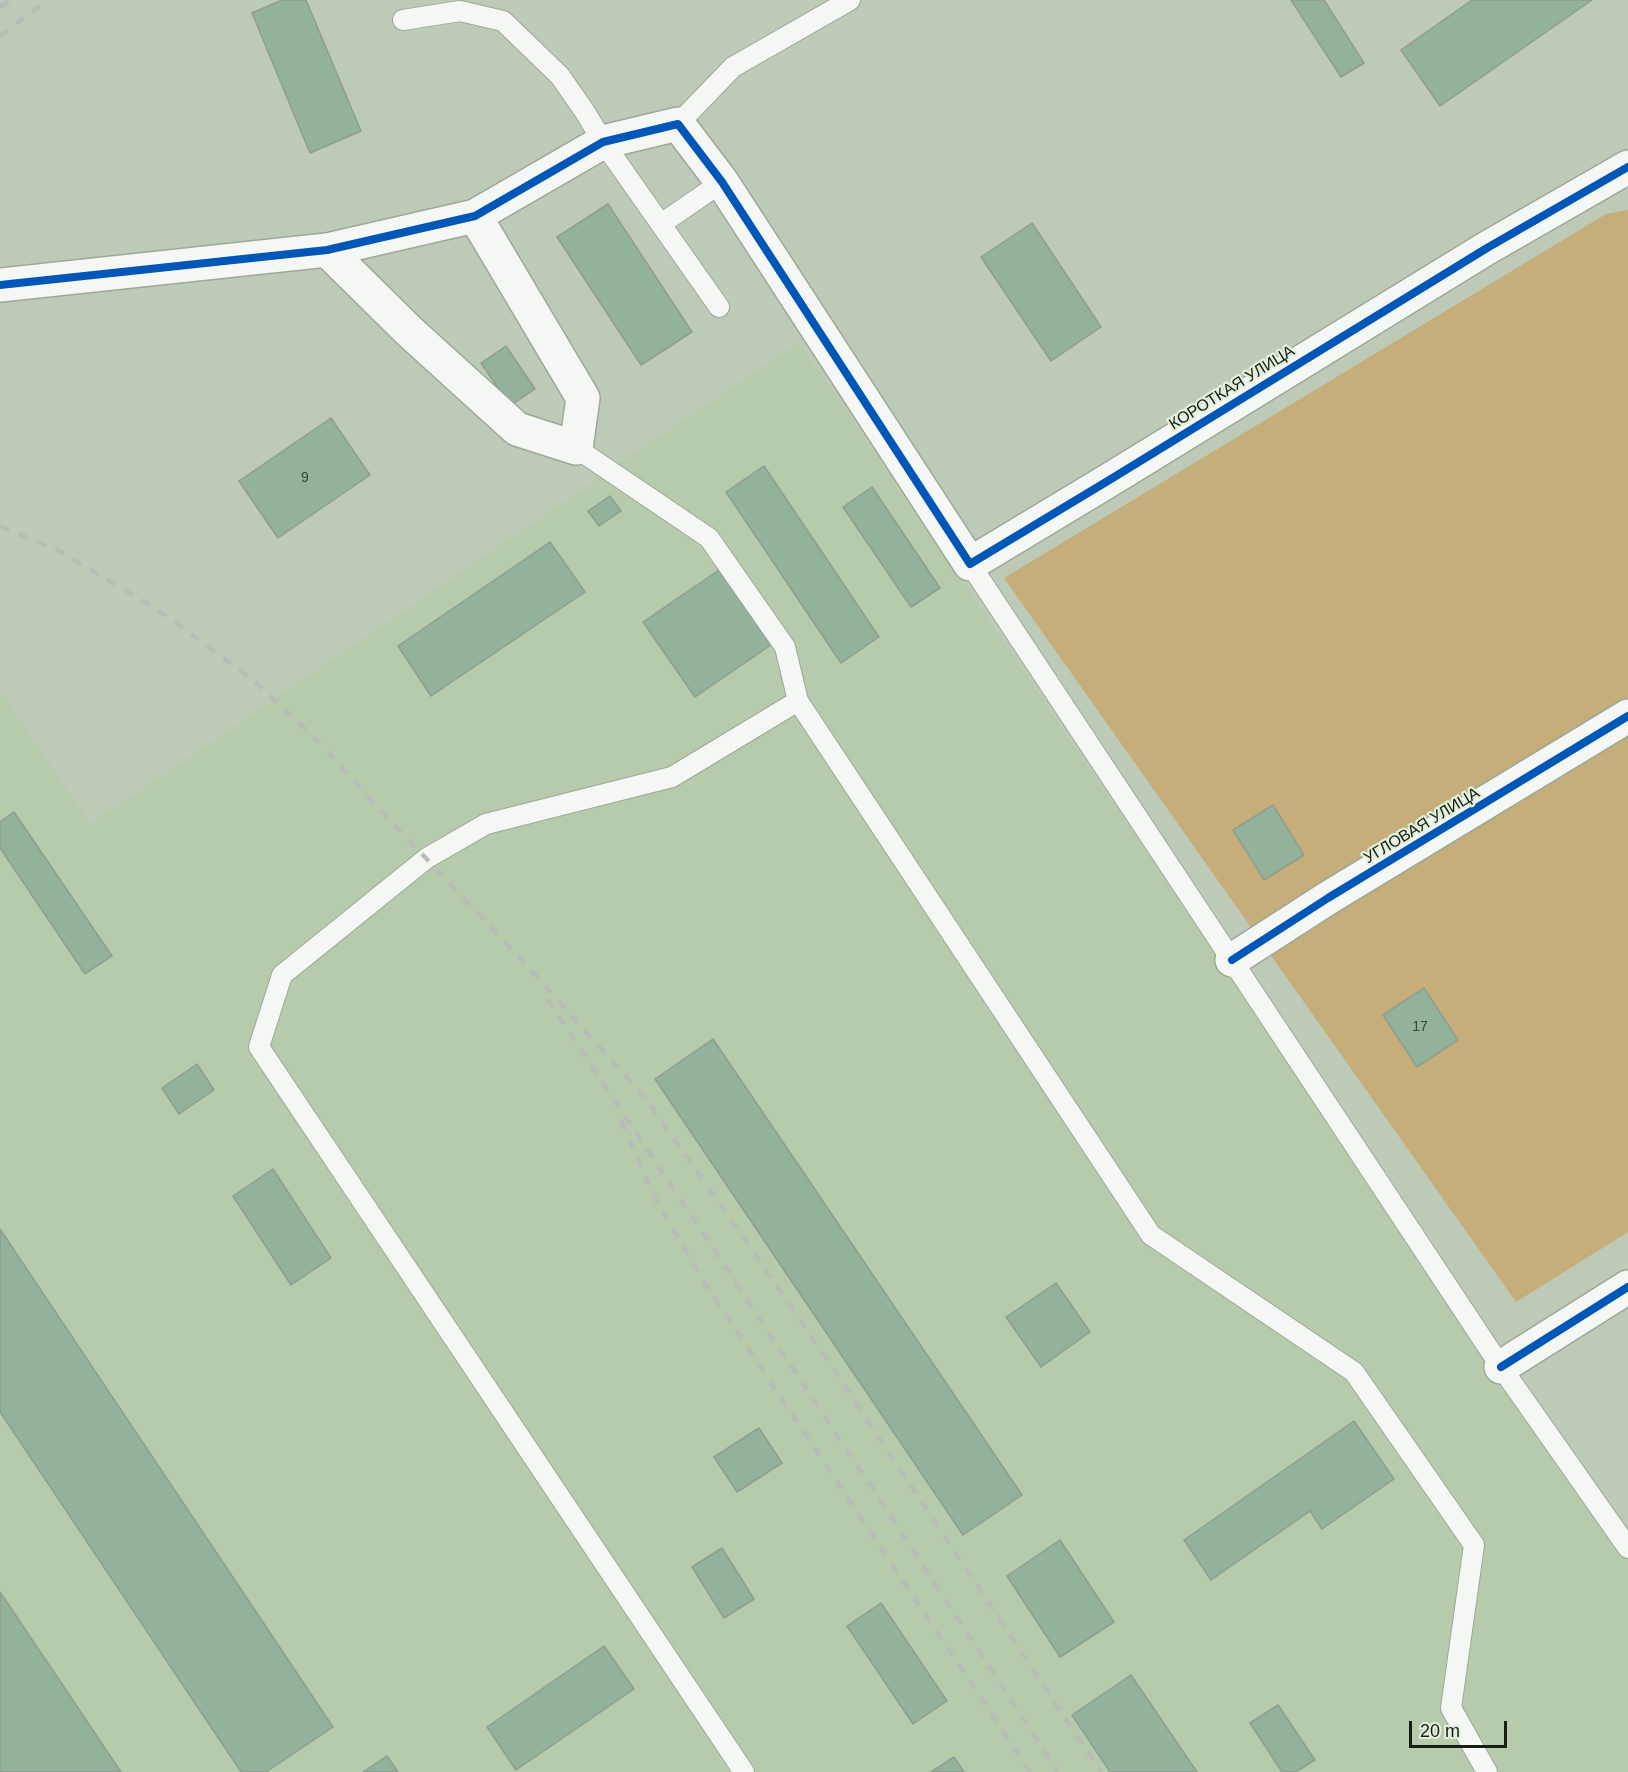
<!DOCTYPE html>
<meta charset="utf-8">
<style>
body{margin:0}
#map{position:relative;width:1628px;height:1772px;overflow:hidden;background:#bdcab7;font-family:Helvetica,sans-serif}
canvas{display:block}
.scale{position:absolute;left:1409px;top:1721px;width:98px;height:27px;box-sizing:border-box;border:3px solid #161f12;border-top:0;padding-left:8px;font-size:18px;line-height:21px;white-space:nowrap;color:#161f12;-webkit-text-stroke:4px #e2efdd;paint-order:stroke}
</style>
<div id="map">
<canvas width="1628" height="1772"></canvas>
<div class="scale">20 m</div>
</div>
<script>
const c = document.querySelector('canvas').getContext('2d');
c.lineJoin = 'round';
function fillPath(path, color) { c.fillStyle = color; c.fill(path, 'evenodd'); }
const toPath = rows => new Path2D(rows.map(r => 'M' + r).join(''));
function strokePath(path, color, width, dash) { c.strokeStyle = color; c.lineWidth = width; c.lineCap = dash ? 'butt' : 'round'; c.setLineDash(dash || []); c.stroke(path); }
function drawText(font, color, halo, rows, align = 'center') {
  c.font = font + ' Helvetica,sans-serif'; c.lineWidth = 4.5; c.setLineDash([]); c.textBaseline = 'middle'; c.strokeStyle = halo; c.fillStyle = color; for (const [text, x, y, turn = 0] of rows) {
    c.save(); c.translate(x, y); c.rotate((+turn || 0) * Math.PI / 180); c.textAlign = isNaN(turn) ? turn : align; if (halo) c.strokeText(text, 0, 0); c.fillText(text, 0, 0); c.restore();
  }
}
fillPath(toPath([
 [799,342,1628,1558,1628,1772,0,1772,0,691,91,824]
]), '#b5cbab');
fillPath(toPath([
 [1628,210,1628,1232,1516,1302,1004,578,1606,214]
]), '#c5ae7a');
const building = toPath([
 [282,0,306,0,361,131,310,153,252,13,282,0],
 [1291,0,1324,0,1364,63,1341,77,1291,0],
 [1472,0,1592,0,1440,106,1401,50,1472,0],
 [608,204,692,332,641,365,557,237,608,204],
 [1032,223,1101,327,1051,361,981,257,1032,223],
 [506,346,535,389,510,406,481,363,506,346],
 [331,418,370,475,278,538,239,481,331,418],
 [764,466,879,637,841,663,726,492,764,466],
 [872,487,940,588,911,607,843,507,872,487],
 [610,496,621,511,599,526,588,511,610,496],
 [550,542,585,592,431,696,398,646,550,542],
 [719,570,771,645,695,697,643,622,719,570],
 [1273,805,1304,855,1264,880,1233,830,1273,805],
 [14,812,112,956,85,974,0,848,0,822,14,812],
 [1424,988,1458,1040,1417,1067,1383,1015,1424,988],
 [713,1039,1022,1495,963,1535,655,1079,713,1039],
 [197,1064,214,1090,179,1114,162,1088,197,1064],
 [273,1169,331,1258,291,1285,233,1196,273,1169],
 [0,1229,333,1727,266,1772,241,1772,0,1412,0,1229],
 [1056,1283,1090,1332,1041,1367,1006,1317,1056,1283],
 [1354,1421,1394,1479,1322,1529,1310,1511,1211,1580,1184,1540,1354,1421],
 [759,1428,782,1463,737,1492,714,1457,759,1428],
 [1060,1540,1114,1622,1060,1657,1007,1576,1060,1540],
 [722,1548,754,1599,724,1618,692,1567,722,1548],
 [0,1592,121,1772,0,1772,0,1592],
 [881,1603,947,1701,913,1724,847,1626,881,1603],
 [604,1646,634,1689,516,1770,487,1727,604,1646],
 [1131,1675,1197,1772,1110,1772,1072,1715,1131,1675],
 [1278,1705,1315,1760,1296,1772,1282,1772,1250,1723,1278,1705],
 [387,1756,398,1772,363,1772,387,1756],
 [954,1757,964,1772,931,1772,954,1757]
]);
fillPath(building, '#93b29c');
strokePath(building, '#909d90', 1.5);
const lane = toPath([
 [403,20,460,11,503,21,560,76,585,112,603,142,719,307],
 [678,124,733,67,850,0],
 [661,224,722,182],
 [576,448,709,538,785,647,798,701,672,777,486,824,427,858,282,975,259,1047,744,1772],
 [970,564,1501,1367,1628,1548],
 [798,701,1151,1235,1354,1372,1474,1545,1451,1708,1487,1772]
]);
const street = toPath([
 [327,250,409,331,517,429,576,448,583,398,475,216],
 [0,285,327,250,475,216,603,142,678,124,722,182,970,564,1111,479,1487,248,1628,167],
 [1232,960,1328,898,1628,716],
 [1501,1367,1628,1287]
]);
strokePath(lane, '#9da899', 22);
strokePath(street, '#9da899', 36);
strokePath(lane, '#f5f7f4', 20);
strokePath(street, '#f5f7f4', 33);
strokePath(toPath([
 [0,7,12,0],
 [0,36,47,0],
 [0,526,59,551,154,607,252,679,319,742,371,800,521,959,645,1098,751,1248,834,1370,1101,1772],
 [547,999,894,1521,1058,1772],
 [621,1121,656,1200,704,1282,1030,1772]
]), '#b9bcb7', 4.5, [10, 10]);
strokePath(toPath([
 [0,285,327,250,475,216,603,142,678,124,722,182,970,564,1111,479,1487,248,1628,167],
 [1232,960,1328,898,1628,716],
 [1501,1367,1628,1287]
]), '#0057b8', 8);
drawText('14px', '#354434', null, [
 ["9",305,478],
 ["17",1420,1027]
]);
drawText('16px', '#161f12', '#e2efdd', [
 ["КОРОТКАЯ УЛИЦА",1232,388,-32],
 ["УГЛОВАЯ УЛИЦА",1422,826,-31]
]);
</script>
